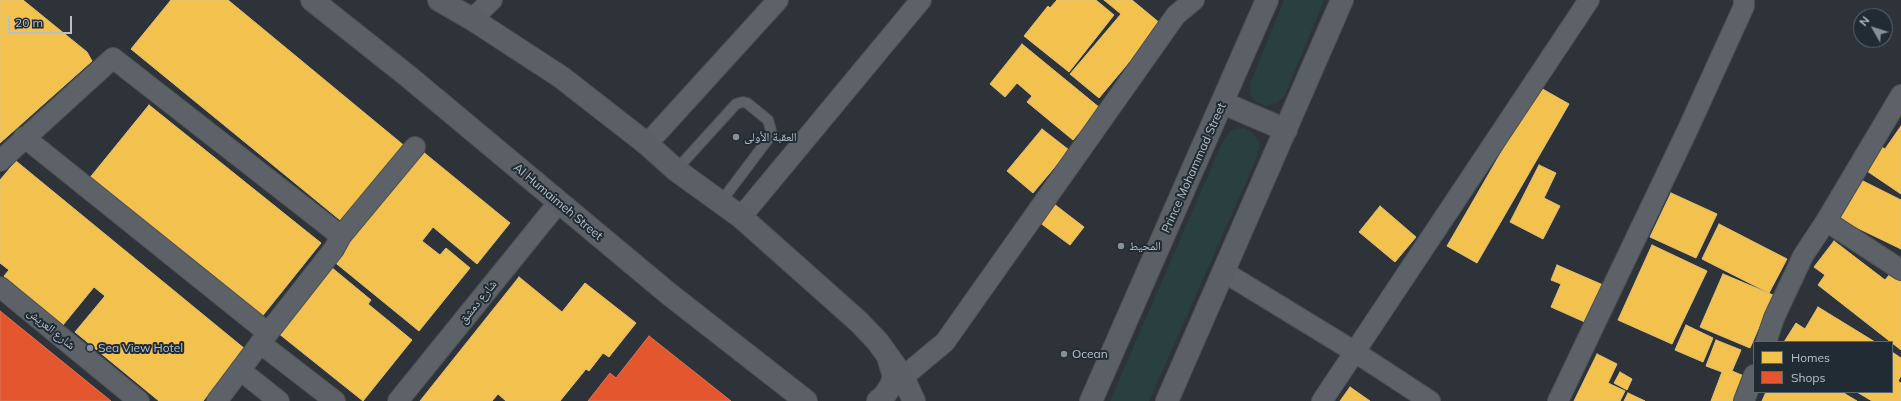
<!DOCTYPE html>
<meta charset="utf-8">
<style>
body{margin:0}
#map{position:relative;width:1901px;height:401px;overflow:hidden;background:#2d3339;font-family:Mulish,sans-serif}
canvas{display:block}
.legend{position:absolute;left:1753px;top:341px;width:140px;height:52px;box-sizing:border-box;background:#202b34;border:1px solid #5c6770;margin:0;padding:5px 7px;list-style:none;font-size:12px;color:#b7c1ca}
.legend li{display:flex;align-items:center;gap:8px;height:20px}
.legend b{width:20px;border:1px solid #5c6770}
.north{position:absolute;left:1853px;top:8px;width:40px;height:40px;box-sizing:border-box;background:#202b34;border:1px solid #5c6770;border-radius:50%;rotate:309deg;font-size:11px;font-weight:700;line-height:16px;text-align:center;color:#b7c1ca}
.north::after{content:'';display:block;margin:auto;width:14px;height:18px;background:#878f97;clip-path:polygon(50% 0,100% 100%,50% 72%,0 100%)}
.scale{position:absolute;left:8px;top:16px;width:64px;height:18px;box-sizing:border-box;border:2px solid #b7c1ca;border-top:0;padding-left:5px;font-size:12px;line-height:14px;white-space:nowrap;color:#b7c1ca;-webkit-text-stroke:3px #202b34;paint-order:stroke}
</style>
<div id="map">
<canvas width="1901" height="401"></canvas>
<ul class="legend">
<li><b style="height:11px;background:#f2c14e"></b>Homes</li>
<li><b style="height:11px;background:#e4572e"></b>Shops</li>
</ul>
<div class="north">N</div>
<div class="scale">20 m</div>
</div>
<script>
const c = document.querySelector('canvas').getContext('2d');
c.lineJoin = 'round';
function fillPath(path, color) { c.fillStyle = color; c.fill(path, 'evenodd'); }
const toPath = rows => new Path2D(rows.map(r => 'M' + r).join(''));
function strokePath(path, color, width, dash) { c.strokeStyle = color; c.lineWidth = width; c.lineCap = dash ? 'butt' : 'round'; c.setLineDash(dash || []); c.stroke(path); }
function drawText(font, color, halo, rows, align = 'center') {
  c.font = font + ' Mulish,"Noto Naskh Arabic",sans-serif'; c.lineWidth = 4; c.setLineDash([]); c.textBaseline = 'middle'; c.strokeStyle = halo; c.fillStyle = color; for (const [text, x, y, turn = 0] of rows) {
    c.save(); c.translate(x, y); c.rotate((+turn || 0) * Math.PI / 180); c.textAlign = isNaN(turn) ? turn : align; if (halo) c.strokeText(text, 0, 0); c.fillText(text, 0, 0); c.restore();
  }
}
fillPath(toPath([
 [1284,0,1324,0,1285,95,1277,103,1266,106,1257,102,1251,96,1250,84],
 [1244,128,1253,133,1260,144,1257,157,1149,401,1110,401,1222,143,1231,130]
]), '#2a4040');
const homes = toPath([
 [0,0,23,0,87,52,92,61,0,143,0,0],
 [171,0,228,0,407,148,345,224,131,49,171,0],
 [1057,0,1096,0,1114,15,1069,72,1024,36,1048,6,1050,8,1057,0],
 [1104,0,1132,0,1161,24,1099,98,1070,74,1121,14,1104,0],
 [1022,44,1100,108,1073,140,1027,102,1032,96,1017,83,1005,97,990,84,1022,44],
 [1539,87,1569,104,1477,263,1447,246,1539,87],
 [149,105,321,243,260,319,88,180,149,105],
 [1901,126,1901,194,1864,169,1880,146,1885,149,1901,126],
 [1042,129,1069,150,1033,193,1007,171,1042,129],
 [422,151,510,223,477,264,433,227,422,241,440,255,446,248,470,268,419,331,332,260,422,151],
 [16,161,245,349,203,401,159,401,75,332,105,296,94,287,63,325,4,276,9,270,0,263,0,180,16,161],
 [1539,165,1556,173,1544,198,1560,206,1543,239,1510,222,1539,165],
 [1859,179,1901,200,1901,249,1839,219,1859,179],
 [1671,193,1717,214,1696,258,1650,237,1671,193],
 [1054,204,1084,227,1070,245,1039,222,1054,204],
 [1380,206,1416,237,1395,262,1359,232,1380,206],
 [1719,224,1787,259,1769,293,1702,259,1719,224],
 [1834,241,1885,280,1890,274,1901,282,1901,350,1818,285,1825,275,1814,267,1834,241],
 [1652,245,1707,271,1672,344,1618,320,1652,245],
 [1557,265,1603,285,1587,323,1551,307,1561,284,1551,280,1557,265],
 [331,267,371,300,368,304,412,340,363,401,278,333,331,267],
 [1723,274,1773,295,1750,348,1700,327,1723,274],
 [519,277,562,312,585,283,636,323,609,357,603,353,589,371,586,369,560,401,506,401,498,394,492,401,420,401,519,277],
 [1818,307,1875,342,1784,342,1796,323,1805,329,1818,307],
 [1686,325,1713,338,1703,362,1675,350,1686,325],
 [1716,340,1741,350,1732,371,1744,376,1733,401,1711,401,1722,372,1706,366,1716,340],
 [1892,352,1901,358,1901,376,1898,381,1901,383,1901,401,1872,401,1857,392,1892,392,1892,352],
 [1597,354,1617,364,1608,383,1625,391,1620,401,1574,401,1597,354],
 [1620,372,1632,379,1627,390,1614,383,1620,372],
 [1350,387,1370,401,1340,401,1350,387],
 [1766,392,1842,392,1857,401,1762,401,1766,392],
 [1628,393,1645,401,1624,401,1628,393]
]);
fillPath(homes, '#f2c14e');
strokePath(homes, '#e0c173', 1);
const shops = toPath([
 [0,311,111,401,0,401,0,311],
 [649,336,731,401,588,401,610,373,616,378,649,336]
]);
fillPath(shops, '#e4572e');
strokePath(shops, '#d6775d', 1);
const lane = toPath([
 [676,170,736,104,743,102,747,103,768,120,772,134,720,203]
]);
const street = toPath([
 [472,19,492,0],
 [24,137,268,333],
 [647,144,778,0],
 [0,161,113,58,341,236,334,249,268,333,217,401],
 [741,217,921,0],
 [1826,221,1901,270],
 [341,236,415,147],
 [1224,272,1355,352,1430,401],
 [0,287,139,401],
 [1766,342,1774,318,1803,256,1826,221,1901,95],
 [260,343,335,401],
 [240,370,279,401],
 [903,377,945,342,1176,15,1194,0],
 [398,401,559,202],
 [1322,401,1589,0],
 [1558,401,1688,129,1744,6,1744,0],
 [1744,401,1754,375]
]);
const secondary = toPath([
 [312,0,409,77,669,294,806,401],
 [439,0,472,19,561,77,647,144,676,170,741,217,859,322,878,342,903,377,914,401],
 [1223,103,1286,130],
 [878,401,884,396,891,386,894,376,888,357],
 [1091,401,1267,0],
 [1167,401,1342,0]
]);
strokePath(lane, '#4b4f54', 12);
strokePath(street, '#4b4f54', 22);
strokePath(secondary, '#4b4f54', 24);
strokePath(lane, '#5d6268', 10);
strokePath(street, '#5d6268', 20);
strokePath(secondary, '#5b6066', 22);
for (const [x, y, r, color] of [
 [736,137,4,"#878f97"],
 [1121,246,4,"#878f97"],
 [90,348,4,"#878f97"],
 [1064,354,4,"#878f97"]
]) { const dot = new Path2D(); dot.arc(x, y, r, 0, 2 * Math.PI); c.fillStyle = color; c.fill(dot); strokePath(dot, '#202b34', 1.5); }
drawText('12px', '#b7c1ca', '#202b34', [
 ["العقبة الأولى",744,137],
 ["المحيط",1129,246],
 ["Sea View Hotel",98,348],
 ["Ocean",1072,354]
], 'left');
drawText('12px', '#b7c1ca', '#202b34', [
 ["Prince Mohammad Street",1194,168,-66],
 ["Al Humaimeh Street",558,202,40],
 ["شارع دمشق",478,302,-51],
 ["شارع العريش",51,329,39]
]);
</script>
